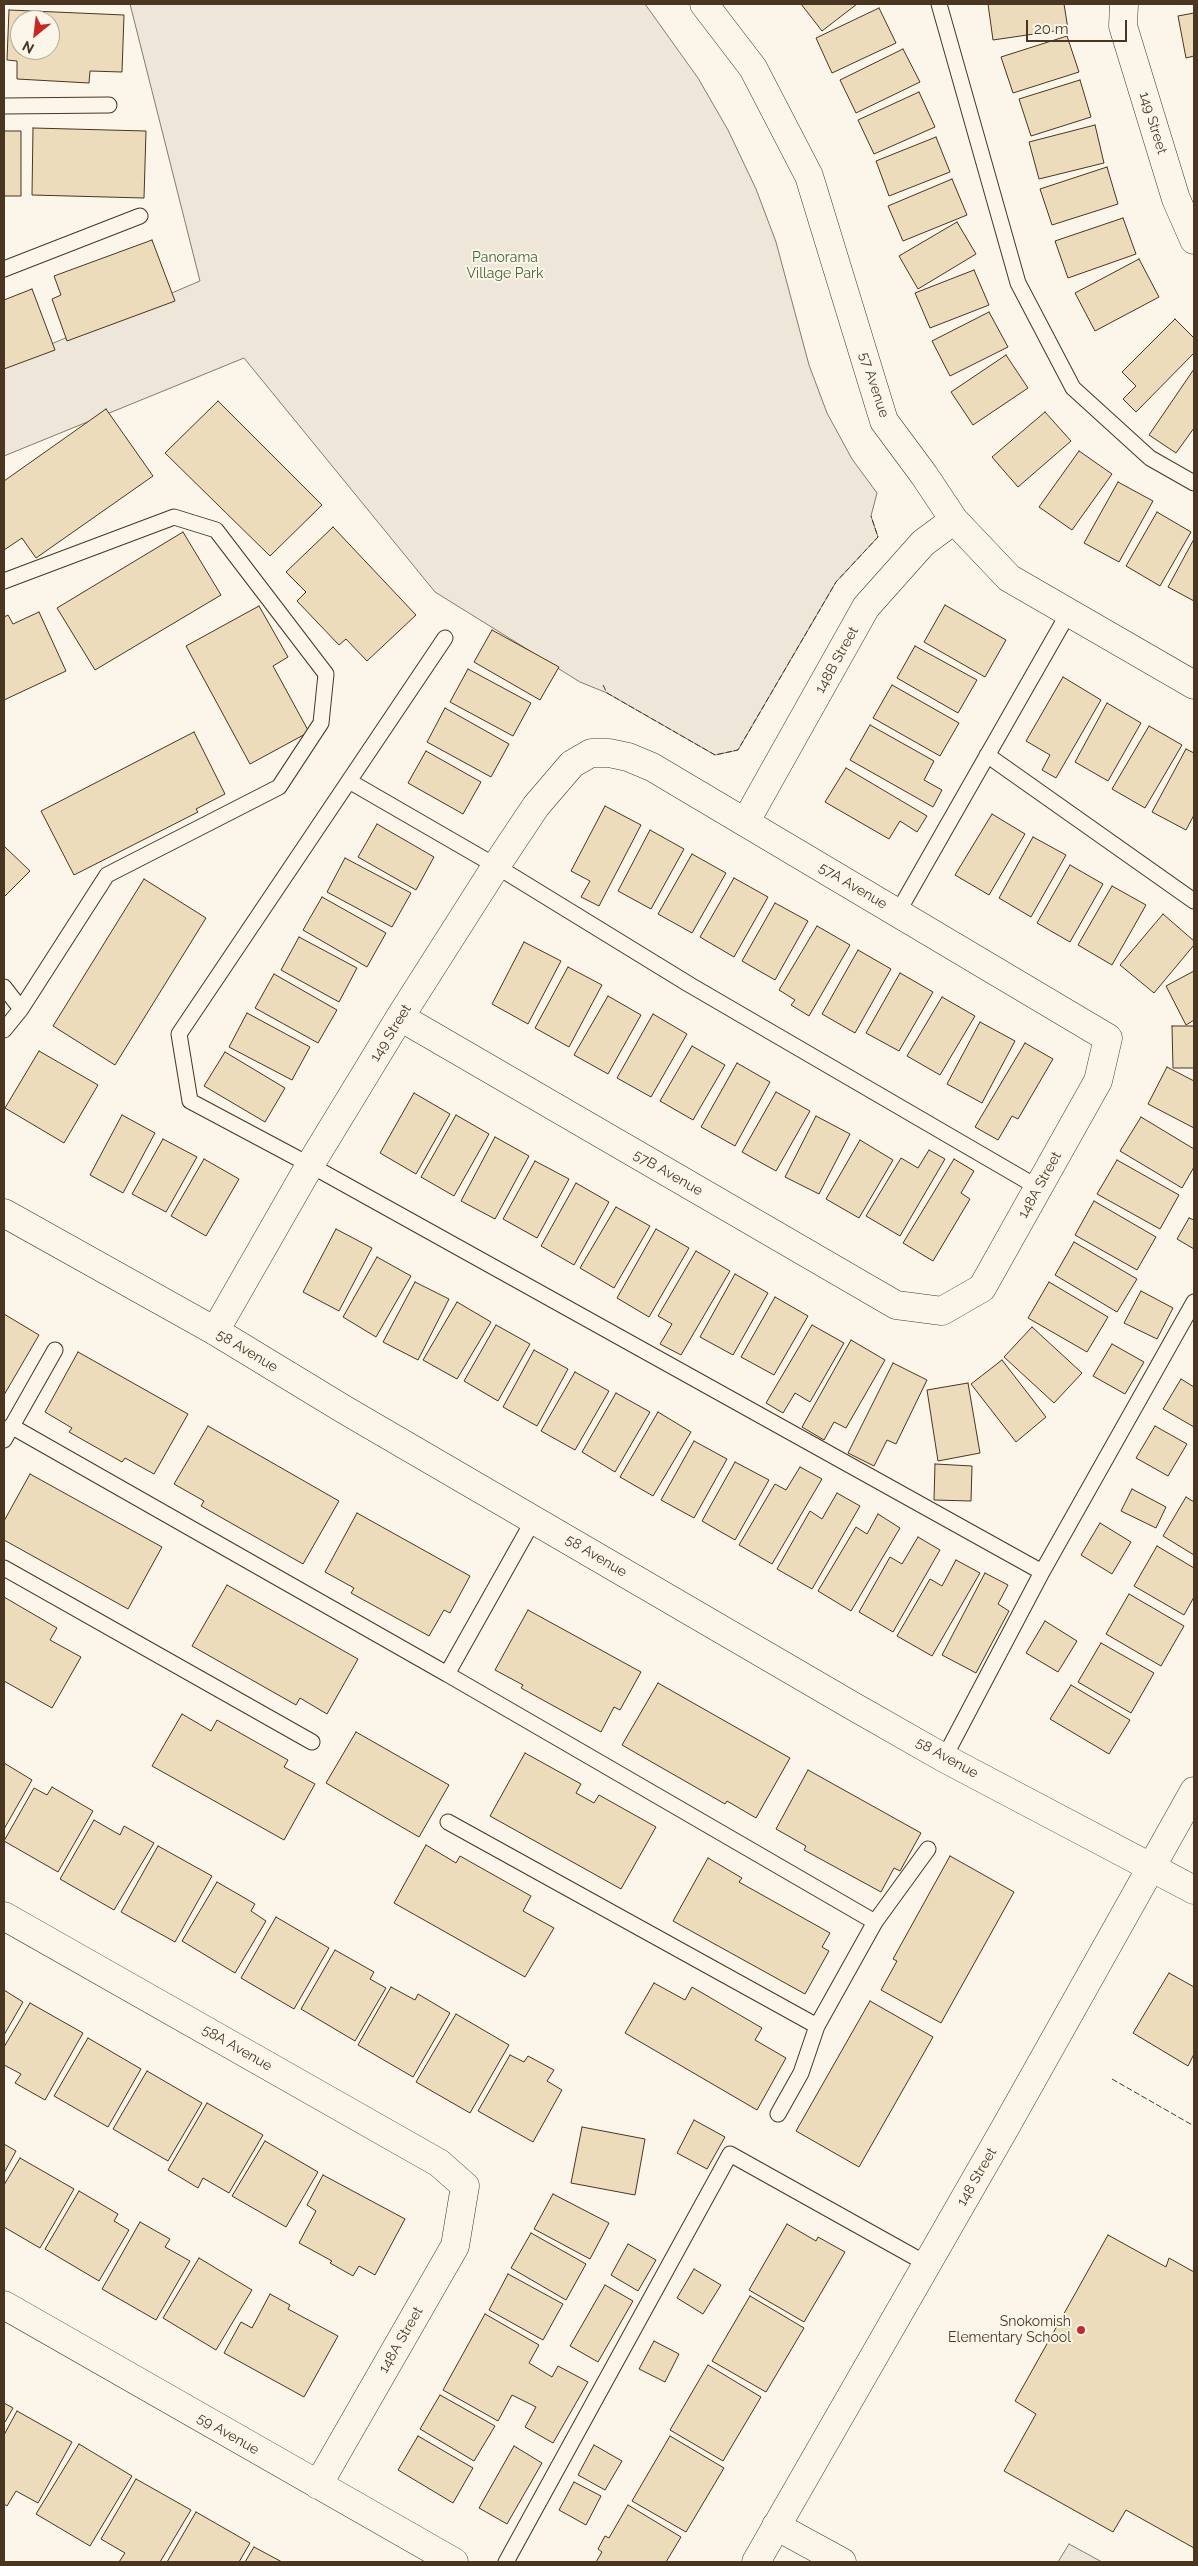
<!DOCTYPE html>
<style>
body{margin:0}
#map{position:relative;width:1198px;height:2566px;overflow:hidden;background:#fbf6e9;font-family:Raleway,sans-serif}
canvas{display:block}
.frame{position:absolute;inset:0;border:5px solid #4a3520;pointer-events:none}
.north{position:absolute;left:10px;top:10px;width:50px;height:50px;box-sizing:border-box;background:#fbf6e9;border:1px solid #b4a999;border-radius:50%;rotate:209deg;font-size:14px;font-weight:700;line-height:20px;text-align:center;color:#4a3520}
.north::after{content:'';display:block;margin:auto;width:18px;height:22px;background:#c62828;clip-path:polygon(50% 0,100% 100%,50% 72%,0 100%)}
.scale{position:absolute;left:1026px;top:20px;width:101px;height:22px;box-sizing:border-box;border:2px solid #4a3520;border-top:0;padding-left:6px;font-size:15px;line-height:18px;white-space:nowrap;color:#4a3520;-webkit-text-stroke:4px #fbf6e9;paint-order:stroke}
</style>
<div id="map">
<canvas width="1198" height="2566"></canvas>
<div class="frame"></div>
<div class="north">N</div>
<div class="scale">20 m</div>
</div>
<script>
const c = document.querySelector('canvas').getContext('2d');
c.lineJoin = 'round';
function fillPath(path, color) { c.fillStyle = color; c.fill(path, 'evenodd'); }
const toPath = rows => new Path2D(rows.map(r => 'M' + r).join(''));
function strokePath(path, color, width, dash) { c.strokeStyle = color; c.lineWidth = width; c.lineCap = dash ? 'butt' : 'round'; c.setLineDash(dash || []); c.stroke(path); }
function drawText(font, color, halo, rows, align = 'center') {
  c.font = font + ' Raleway,sans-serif'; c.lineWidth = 4; c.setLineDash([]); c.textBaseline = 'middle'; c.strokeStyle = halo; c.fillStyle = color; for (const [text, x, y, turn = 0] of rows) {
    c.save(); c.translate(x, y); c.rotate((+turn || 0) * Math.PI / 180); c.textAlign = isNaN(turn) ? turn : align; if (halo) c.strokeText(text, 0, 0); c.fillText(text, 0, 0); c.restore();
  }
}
const green = toPath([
 [130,4,645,4,698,78,728,130,756,189,776,242,809,365,827,413,852,459,877,493,871,516,878,537,836,582,738,750,715,755,607,693,580,682,435,592,244,358,4,456,4,364,200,281,130,4]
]);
fillPath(green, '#ede6d9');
strokePath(green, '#887966', 1);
const parking = toPath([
 [1069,2544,1102,2562,1058,2562,1069,2544]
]);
fillPath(parking, '#ede7d9');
strokePath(parking, '#887966', 1);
const building = toPath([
 [801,4,857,4,822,31,801,4],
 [988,4,1064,4,1068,29,993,40,988,4],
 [879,8,896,43,832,73,816,38,879,8],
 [9,10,124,15,122,72,90,71,89,83,17,79,17,61,7,60,9,10],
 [20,20,50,20,50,50,20,50,20,20],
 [1194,13,1194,56,1186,58,1178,16,1194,13],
 [1067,36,1079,72,1013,93,1001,57,1067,36],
 [903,49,920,82,856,113,840,80,903,49],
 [1080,80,1091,117,1031,136,1019,99,1080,80],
 [919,92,935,127,874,154,858,120,919,92],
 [1095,125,1104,163,1039,179,1029,142,1095,125],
 [33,128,146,131,144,198,32,195,33,128],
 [4,131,21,131,21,196,4,196,4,131],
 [936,137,950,172,889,196,876,161,936,137],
 [1107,167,1118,204,1052,225,1040,189,1107,167],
 [952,179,967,215,903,241,888,206,952,179],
 [1123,218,1136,254,1068,278,1055,241,1123,218],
 [957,222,976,254,918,289,899,256,957,222],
 [152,240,175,301,67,341,52,299,61,295,54,276,152,240],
 [1139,259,1159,297,1095,331,1075,293,1139,259],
 [974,270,989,305,930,328,915,293,974,270],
 [32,289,55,350,4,369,4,300,32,289],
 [989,312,1008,347,950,376,932,341,989,312],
 [1175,319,1194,338,1194,353,1136,412,1123,399,1136,386,1122,372,1175,319],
 [1006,355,1028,388,973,425,951,392,1006,355],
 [1194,369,1194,428,1176,453,1149,435,1194,369],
 [218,401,322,505,270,556,165,453,218,401],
 [106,409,153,476,36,558,22,538,4,550,4,481,106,409],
 [1045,412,1071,441,1018,487,992,457,1045,412],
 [1079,451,1112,474,1072,530,1039,507,1079,451],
 [1118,482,1153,501,1119,562,1084,543,1118,482],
 [1157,512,1191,532,1160,586,1126,566,1157,512],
 [333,527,416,615,367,661,346,639,339,645,297,601,306,592,286,572,333,527],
 [183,532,221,595,95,670,57,608,183,532],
 [1194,539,1194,601,1168,587,1194,539],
 [945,605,1006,640,985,677,924,642,945,605],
 [259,606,288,657,273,666,309,732,250,764,186,646,259,606],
 [39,612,66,671,4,700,4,617,8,615,13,624,39,612],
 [492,630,559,667,540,700,474,662,492,630],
 [915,646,977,680,958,713,897,678,915,646],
 [468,669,531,703,513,736,450,702,468,669],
 [1063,677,1101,700,1056,778,1042,770,1050,755,1026,741,1063,677],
 [892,685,959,723,940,756,873,718,892,685],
 [1107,703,1141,723,1108,781,1075,762,1107,703],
 [445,708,509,744,491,777,427,742,445,708],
 [870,725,934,761,924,780,942,790,933,807,850,760,870,725],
 [1149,726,1182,745,1145,808,1112,789,1149,726],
 [194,732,225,794,196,809,198,812,74,875,41,811,194,732],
 [1186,749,1194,753,1194,815,1186,830,1152,812,1186,749],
 [426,751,481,782,463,814,408,783,426,751],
 [846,768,927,816,917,832,900,821,889,839,825,802,846,768],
 [605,806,641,825,599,906,581,897,590,881,571,871,605,806],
 [992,814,1025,834,989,895,955,875,992,814],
 [377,824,434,857,416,890,358,857,377,824],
 [650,830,684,849,651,909,618,891,650,830],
 [1033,837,1066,855,1031,917,999,898,1033,837],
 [4,846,30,871,4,897,4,846],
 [692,854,726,873,692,933,658,914,692,854],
 [345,858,411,893,392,927,327,892,345,858],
 [1070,865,1103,884,1070,942,1037,923,1070,865],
 [734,878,768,897,734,957,700,937,734,878],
 [144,879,206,918,115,1065,53,1026,144,879],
 [1112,886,1146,905,1112,965,1078,945,1112,886],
 [322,897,386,933,367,967,303,930,322,897],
 [775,903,808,921,775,980,742,961,775,903],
 [1163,914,1194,941,1194,945,1154,993,1120,965,1163,914],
 [817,926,850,945,809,1016,791,1005,795,1000,779,990,817,926],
 [299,937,357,968,339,1002,281,970,299,937],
 [524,942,561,961,528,1024,492,1004,524,942],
 [858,950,891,969,855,1033,822,1014,858,950],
 [568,967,602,985,569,1047,535,1028,568,967],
 [1194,971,1194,1020,1186,1025,1166,986,1194,971],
 [900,973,933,992,899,1051,866,1033,900,973],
 [274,974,337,1010,318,1043,255,1008,274,974],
 [608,996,641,1015,608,1074,574,1055,608,996],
 [942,997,975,1016,940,1075,907,1056,942,997],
 [247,1013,310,1047,292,1080,229,1047,247,1013],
 [653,1014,687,1034,651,1097,617,1078,653,1014],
 [980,1022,1015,1041,982,1103,947,1084,980,1022],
 [1172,1026,1194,1026,1194,1068,1173,1068,1172,1026],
 [1025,1043,1053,1059,1018,1119,1012,1116,998,1140,975,1127,1025,1043],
 [692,1046,725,1065,693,1120,660,1101,692,1046],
 [39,1051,98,1085,64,1143,5,1108,39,1051],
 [225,1052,285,1088,265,1122,204,1086,225,1052],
 [737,1063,770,1082,735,1146,701,1127,737,1063],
 [1167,1067,1194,1081,1194,1128,1148,1104,1167,1067],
 [776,1092,810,1111,776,1171,742,1152,776,1092],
 [414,1093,450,1114,416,1174,380,1153,414,1093],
 [122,1115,155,1133,123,1193,90,1175,122,1115],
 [456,1115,489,1134,454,1196,421,1177,456,1115],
 [816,1116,850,1134,819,1194,785,1177,816,1116],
 [1141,1117,1194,1149,1194,1167,1182,1188,1120,1151,1141,1117],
 [495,1137,529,1156,495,1219,461,1201,495,1137],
 [163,1139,197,1157,166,1212,132,1194,163,1139],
 [860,1140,893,1160,859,1218,826,1199,860,1140],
 [929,1150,945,1159,900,1236,866,1216,901,1158,918,1168,929,1150],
 [204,1159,239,1179,206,1236,171,1216,204,1159],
 [954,1159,974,1171,961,1193,970,1199,933,1261,903,1243,954,1159],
 [1117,1160,1179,1195,1160,1229,1097,1194,1117,1160],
 [535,1161,569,1179,537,1238,503,1219,535,1161],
 [576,1183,609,1202,574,1265,541,1246,576,1183],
 [1094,1201,1156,1237,1137,1270,1075,1235,1094,1201],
 [616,1207,650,1226,614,1288,580,1268,616,1207],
 [1189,1218,1194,1220,1194,1249,1177,1239,1189,1218],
 [336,1229,372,1248,339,1311,303,1292,336,1229],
 [656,1229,689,1248,649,1317,617,1298,656,1229],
 [1074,1242,1137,1279,1117,1312,1055,1275,1074,1242],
 [696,1251,730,1271,681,1355,660,1344,672,1324,658,1316,696,1251],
 [377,1257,411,1276,376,1337,343,1317,377,1257],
 [735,1274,768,1293,733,1355,700,1337,735,1274],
 [415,1282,449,1299,418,1360,383,1342,415,1282],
 [1049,1282,1108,1317,1087,1352,1028,1318,1049,1282],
 [1141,1291,1173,1308,1157,1339,1124,1323,1141,1291],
 [775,1297,808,1316,774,1375,741,1357,775,1297],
 [457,1302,491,1322,457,1379,423,1360,457,1302],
 [4,1314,39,1335,4,1395,4,1314],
 [496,1325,530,1344,498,1401,464,1381,496,1325],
 [812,1325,844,1343,810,1402,795,1393,783,1413,766,1403,812,1325],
 [1032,1327,1082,1373,1054,1403,1004,1357,1032,1327],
 [851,1340,885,1360,846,1428,834,1422,824,1440,802,1427,851,1340],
 [1112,1344,1144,1362,1125,1394,1093,1376,1112,1344],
 [534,1350,568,1369,537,1426,503,1407,534,1350],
 [78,1352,188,1414,154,1474,125,1458,122,1462,69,1432,72,1428,45,1412,78,1352],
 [1002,1360,1046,1417,1016,1442,971,1384,1002,1360],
 [893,1363,927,1380,896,1444,887,1440,874,1466,848,1453,893,1363],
 [575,1372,609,1391,575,1450,541,1431,575,1372],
 [1181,1379,1194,1387,1194,1427,1163,1409,1181,1379],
 [968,1383,980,1453,938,1461,927,1390,968,1383],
 [616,1393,650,1412,615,1472,582,1452,616,1393],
 [658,1412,691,1432,653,1496,620,1477,658,1412],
 [208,1426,339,1501,303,1564,201,1506,204,1501,174,1484,208,1426],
 [1155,1426,1187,1444,1168,1476,1136,1458,1155,1426],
 [694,1441,727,1459,694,1518,661,1500,694,1441],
 [735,1462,769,1480,735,1540,702,1521,735,1462],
 [935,1464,972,1466,971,1501,934,1500,935,1464],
 [800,1467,822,1479,772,1564,739,1545,775,1484,786,1490,800,1467],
 [30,1474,162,1547,128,1609,4,1540,4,1521,30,1474],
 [1132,1489,1166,1507,1156,1528,1121,1511,1132,1489],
 [837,1493,860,1506,812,1589,777,1569,810,1511,822,1519,837,1493],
 [1186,1497,1194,1502,1194,1555,1163,1536,1186,1497],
 [357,1513,470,1576,450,1613,444,1610,429,1636,351,1593,354,1588,325,1572,357,1513],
 [878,1514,900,1528,851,1611,818,1591,856,1527,867,1534,878,1514],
 [1100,1523,1131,1542,1112,1574,1081,1555,1100,1523],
 [918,1537,940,1550,893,1632,859,1612,890,1557,902,1564,918,1537],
 [1157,1546,1194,1568,1194,1597,1184,1615,1134,1586,1157,1546],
 [956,1560,980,1573,932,1656,897,1636,930,1579,942,1586,956,1560],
 [985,1573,1008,1585,998,1604,1009,1611,976,1673,942,1655,985,1573],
 [227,1585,358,1659,327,1714,300,1698,296,1705,192,1646,227,1585],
 [1129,1594,1184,1626,1161,1666,1106,1634,1129,1594],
 [4,1597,57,1628,50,1640,81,1657,52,1708,4,1681,4,1597],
 [528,1610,641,1672,620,1710,614,1707,601,1732,521,1688,523,1685,495,1670,528,1610],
 [1045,1621,1077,1641,1058,1672,1026,1653,1045,1621],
 [1101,1643,1154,1673,1131,1713,1078,1682,1101,1643],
 [658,1683,790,1758,756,1818,727,1801,725,1804,622,1745,658,1683],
 [1071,1685,1130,1720,1109,1754,1050,1719,1071,1685],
 [182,1714,211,1731,217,1720,288,1760,284,1767,315,1784,284,1840,152,1766,182,1714],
 [356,1732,449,1785,419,1837,326,1783,356,1732],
 [525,1753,581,1784,576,1793,594,1803,599,1795,656,1827,621,1889,490,1816,525,1753],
 [4,1763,32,1780,4,1829,4,1763],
 [808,1770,921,1833,900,1871,894,1868,881,1892,804,1850,806,1846,776,1829,808,1770],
 [52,1787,93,1811,58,1872,4,1841,34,1788,47,1795,52,1787],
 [94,1820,120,1835,124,1826,154,1843,114,1910,60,1879,94,1820],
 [426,1845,456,1863,460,1856,531,1896,523,1911,554,1928,525,1977,394,1903,426,1845],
 [158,1846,212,1876,175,1942,121,1912,158,1846],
 [950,1856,1014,1892,941,2023,881,1990,897,1961,893,1959,950,1856],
 [708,1858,742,1878,739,1882,830,1933,822,1947,829,1951,805,1994,673,1921,708,1858],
 [217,1882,255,1904,251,1911,266,1921,235,1973,182,1941,217,1882],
 [276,1917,329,1948,294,2009,241,1978,276,1917],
 [335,1950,374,1972,370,1979,386,1988,355,2041,301,2009,335,1950],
 [1169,1973,1194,1987,1194,2054,1188,2066,1133,2033,1169,1973],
 [654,1983,685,2000,692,1987,762,2028,755,2040,786,2058,757,2110,625,2033,654,1983],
 [391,1987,415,2000,418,1994,450,2013,413,2077,358,2045,391,1987],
 [4,1990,23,2002,4,2035,4,1990],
 [870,2001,933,2037,859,2167,796,2131,870,2001],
 [30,2003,83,2033,45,2100,15,2083,21,2074,4,2065,4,2047,30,2003],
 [456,2014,509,2045,470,2113,416,2082,456,2014],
 [88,2038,141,2069,108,2127,54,2096,88,2038],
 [510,2055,524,2062,528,2056,554,2070,547,2081,562,2090,533,2142,478,2111,510,2055],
 [147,2071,202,2103,168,2161,113,2129,147,2071],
 [207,2103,263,2135,229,2193,203,2178,198,2188,168,2170,207,2103],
 [694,2120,725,2137,707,2169,677,2153,694,2120],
 [582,2127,645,2139,635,2195,571,2183,582,2127],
 [265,2141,318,2172,286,2227,232,2196,265,2141],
 [4,2144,16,2151,4,2173,4,2144],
 [20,2158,74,2189,40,2248,4,2227,4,2185,20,2158],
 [323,2175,405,2219,375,2275,359,2266,353,2276,330,2263,332,2261,299,2243,316,2211,307,2205,323,2175],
 [79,2191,118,2214,114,2221,129,2230,99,2281,45,2249,79,2191],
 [553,2194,609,2223,590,2259,534,2229,553,2194],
 [140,2222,170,2239,165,2247,190,2261,156,2320,102,2289,140,2222],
 [787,2224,816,2241,818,2237,845,2252,804,2322,749,2290,787,2224],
 [531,2233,586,2264,566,2300,511,2268,531,2233],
 [1108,2235,1166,2267,1169,2258,1194,2272,1194,2548,1126,2510,1113,2532,1004,2471,1036,2414,1015,2401,1108,2235],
 [628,2244,656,2260,638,2291,611,2275,628,2244],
 [199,2258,252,2290,216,2350,163,2318,199,2258],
 [694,2269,721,2285,703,2314,677,2298,694,2269],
 [508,2274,563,2304,543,2340,489,2310,508,2274],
 [605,2285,633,2301,598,2362,570,2346,605,2285],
 [270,2294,290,2305,288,2309,338,2336,304,2397,224,2353,241,2322,252,2328,270,2294],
 [750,2296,804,2328,766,2392,712,2361,750,2296],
 [485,2314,539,2345,529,2363,552,2377,558,2366,588,2382,553,2443,525,2427,536,2407,512,2395,498,2421,443,2390,485,2314],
 [654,2341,679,2354,665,2382,639,2369,654,2341],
 [708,2365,761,2397,723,2461,670,2430,708,2365],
 [440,2395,495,2426,474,2461,420,2429,440,2395],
 [4,2403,13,2408,5,2422,4,2421,4,2403],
 [17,2411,72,2442,38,2503,16,2491,7,2506,4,2504,4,2435,17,2411],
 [418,2436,473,2468,453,2503,398,2470,418,2436],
 [670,2436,724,2468,686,2532,632,2501,670,2436],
 [79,2444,132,2476,90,2546,36,2514,79,2444],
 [594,2445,622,2461,605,2490,578,2475,594,2445],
 [514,2446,542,2463,507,2524,479,2508,514,2446],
 [136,2479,191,2510,160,2562,119,2562,125,2553,101,2539,136,2479],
 [574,2482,601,2496,586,2525,559,2510,574,2482],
 [628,2505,681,2537,666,2562,596,2562,602,2552,598,2549,605,2536,609,2538,628,2505],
 [196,2512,250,2543,239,2562,167,2562,196,2512],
 [254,2547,282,2562,245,2562,254,2547]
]);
fillPath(building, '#ecdcbc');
strokePath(building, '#4a3520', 1);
const service = toPath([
 [939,4,1018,283,1073,388,1150,458,1194,483],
 [4,106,109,105],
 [4,269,140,216],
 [4,581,174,517,216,530,326,674,321,723,279,787,107,875,21,1009],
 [445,638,179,1034,190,1101,310,1165,1042,1572],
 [987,755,1194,901],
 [349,781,496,866,690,985,1039,1188],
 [898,912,1069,612],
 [4,987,21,1009,4,1030],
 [11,1426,447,1674],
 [4,1440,55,1350],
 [534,1519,447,1674,875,1922],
 [4,1568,312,1742],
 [944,1758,1042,1572,1194,1302],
 [448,1822,817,2026],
 [778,2114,801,2073,817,2026,875,1922,928,1849],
 [506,2562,730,2154,927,2264]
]);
const minor = toPath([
 [704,4,753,68,809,176,884,421,924,475,954,520,1009,578,1194,685],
 [1124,4,1123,26,1176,199,1194,240],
 [746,821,866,607,923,543,954,520],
 [215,1331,310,1165,400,1017,496,866,536,806,572,764,591,753,609,753,628,757,652,767,1108,1038,1098,1081,982,1288,942,1311,896,1305,400,1017],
 [4,1916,439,2163,465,2186,455,2246,318,2485],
 [4,2305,454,2562],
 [776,2526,842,2562]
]);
const tertiary = toPath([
 [4,1213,215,1331,345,1410,851,1705,944,1758,1194,1890]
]);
const secondary = toPath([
 [756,2562,1005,2128,1194,1791]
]);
strokePath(service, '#4a3520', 17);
strokePath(minor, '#4a3520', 29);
strokePath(tertiary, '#4a3520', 29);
strokePath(secondary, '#4a3520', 29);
strokePath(service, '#fbf6e9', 15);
strokePath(minor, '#fbf6e9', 28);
strokePath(tertiary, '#fbf6e9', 28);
strokePath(secondary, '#fbf6e9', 28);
strokePath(toPath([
 [603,685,607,693,715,755,738,750,836,582,878,537,871,516],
 [1112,2079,1194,2126]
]), '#4a3520', 1, [6, 2.5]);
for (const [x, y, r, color] of [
 [1081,2330,5,"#c62828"]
]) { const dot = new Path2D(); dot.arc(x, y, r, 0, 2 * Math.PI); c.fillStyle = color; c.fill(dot); strokePath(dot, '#fbf6e9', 2); }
drawText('14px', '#4a3520', '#fbf6e9', [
 ["149 Street",1153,123,73],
 ["57 Avenue",874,385,72],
 ["148B Street",837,660,-61],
 ["57A Avenue",853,886,31],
 ["149 Street",391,1033,-58],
 ["57B Avenue",668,1173,30],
 ["148A Street",1040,1185,-61],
 ["58 Avenue",247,1351,31],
 ["58 Avenue",596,1556,31],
 ["58 Avenue",947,1758,29],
 ["58A Avenue",237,2048,30],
 ["148 Street",977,2177,-60],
 ["148A Street",401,2340,-60],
 ["59 Avenue",228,2434,30]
]);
drawText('14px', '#436837', '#fbf6e9', [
 ["Panorama",505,258],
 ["Village Park",505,274]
]);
drawText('14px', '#4a3520', '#fbf6e9', [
 ["Snokomish",1071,2322],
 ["Elementary School",1071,2338]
], 'right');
</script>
